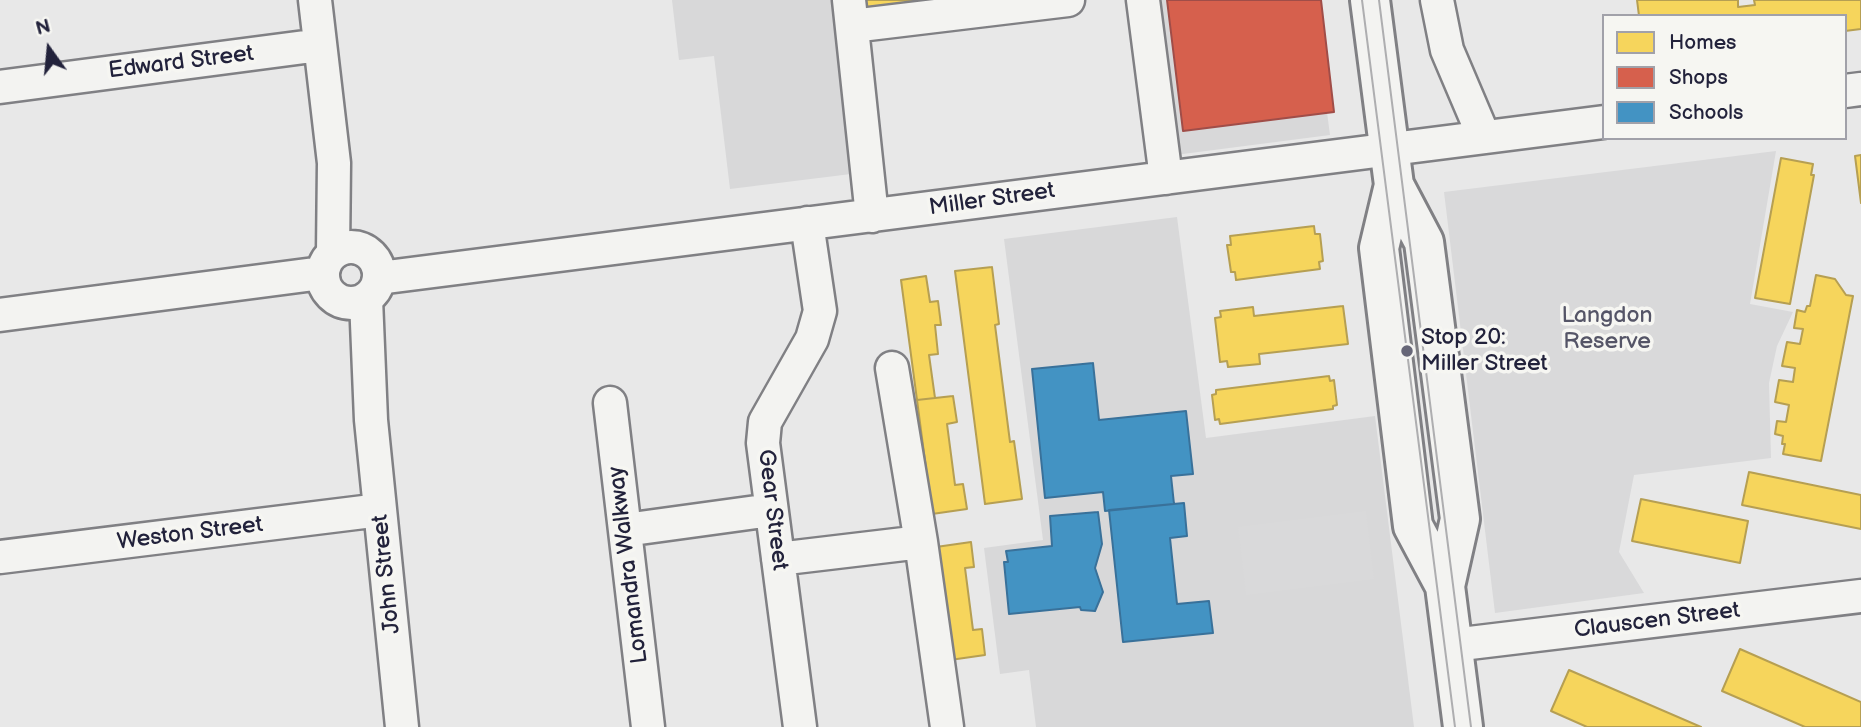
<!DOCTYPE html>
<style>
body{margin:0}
#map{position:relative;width:1861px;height:727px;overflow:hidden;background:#e8e8e8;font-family:"Balsamiq Sans",sans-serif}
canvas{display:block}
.legend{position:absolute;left:1602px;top:14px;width:245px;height:126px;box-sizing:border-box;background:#f6f6f2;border:2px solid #a1a1a9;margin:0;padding:9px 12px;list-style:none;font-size:21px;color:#22223b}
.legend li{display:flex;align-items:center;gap:14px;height:35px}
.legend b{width:35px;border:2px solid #a1a1a9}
.north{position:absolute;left:14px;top:14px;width:70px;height:70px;-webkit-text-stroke:5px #f6f6f2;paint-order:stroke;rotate:345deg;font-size:19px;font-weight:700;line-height:28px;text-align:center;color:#22223b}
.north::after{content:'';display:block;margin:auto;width:24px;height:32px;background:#22223b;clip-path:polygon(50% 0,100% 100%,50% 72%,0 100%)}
</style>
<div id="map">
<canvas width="1861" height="727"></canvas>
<ul class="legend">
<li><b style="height:19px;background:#f6d55c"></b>Homes</li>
<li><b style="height:19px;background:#d6604d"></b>Shops</li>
<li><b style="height:19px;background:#4393c3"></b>Schools</li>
</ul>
<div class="north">N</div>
</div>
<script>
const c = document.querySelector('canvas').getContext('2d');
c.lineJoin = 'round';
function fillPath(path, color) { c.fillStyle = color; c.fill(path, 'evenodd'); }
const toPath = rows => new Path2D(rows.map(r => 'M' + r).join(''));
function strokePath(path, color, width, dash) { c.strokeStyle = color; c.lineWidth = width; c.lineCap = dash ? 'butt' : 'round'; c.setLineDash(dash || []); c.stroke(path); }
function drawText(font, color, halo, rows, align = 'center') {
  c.font = font + ' "Balsamiq Sans",sans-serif'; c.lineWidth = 7; c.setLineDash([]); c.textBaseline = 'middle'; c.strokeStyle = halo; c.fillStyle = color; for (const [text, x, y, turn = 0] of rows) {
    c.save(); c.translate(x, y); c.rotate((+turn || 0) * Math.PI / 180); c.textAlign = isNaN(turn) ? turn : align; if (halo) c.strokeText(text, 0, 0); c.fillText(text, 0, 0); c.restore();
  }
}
fillPath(toPath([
 [672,0,838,0,859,173,730,189,714,56,679,60],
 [1158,0,1312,0,1330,135,1175,155],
 [1177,217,1206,438,1375,416,1414,727,1036,727,1029,670,1000,674,984,548,1043,540,1004,239]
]), '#d8d8d9');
fillPath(toPath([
 [1776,151,1750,304,1793,312,1777,346,1769,383,1771,458,1634,475,1619,552,1644,593,1495,613,1444,192],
 [1366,511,1374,579,1246,595,1238,527]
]), '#d9d9da');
const homes = toPath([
 [864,0,916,0,917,8,867,15,864,0],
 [1637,0,1738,0,1738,7,1755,5,1754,0,1861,0,1861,29,1845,31,1845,16,1639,16,1637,0],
 [1861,155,1861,203,1855,156,1861,155],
 [1781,158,1813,164,1811,175,1814,175,1790,304,1755,298,1781,158],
 [1314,226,1315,234,1320,234,1323,261,1319,262,1320,269,1236,280,1235,272,1231,272,1227,245,1231,245,1230,236,1314,226],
 [992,267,999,324,995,325,1010,442,1014,441,1022,499,985,504,955,271,992,267],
 [1816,275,1835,279,1846,295,1853,296,1821,461,1783,454,1785,444,1782,444,1783,436,1775,434,1777,421,1786,422,1789,405,1775,402,1779,380,1793,382,1795,368,1782,366,1787,342,1800,344,1803,329,1794,328,1797,310,1805,312,1807,306,1810,306,1816,275],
 [926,276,930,302,938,301,941,325,935,325,938,354,929,355,935,398,917,400,901,280,926,276],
 [1343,306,1348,344,1259,354,1260,364,1228,367,1227,361,1220,362,1215,318,1221,317,1220,311,1253,307,1254,316,1343,306],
 [1329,376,1330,381,1334,380,1337,405,1333,406,1333,409,1220,424,1219,419,1215,420,1212,395,1216,394,1216,390,1329,376],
 [953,396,957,422,947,424,955,485,963,484,967,509,932,514,917,400,953,396],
 [1749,472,1861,495,1861,529,1742,505,1749,472],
 [1641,499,1748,521,1740,563,1632,541,1641,499],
 [971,542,974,567,965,568,973,630,982,629,985,655,950,660,936,547,971,542],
 [1740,649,1861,702,1861,727,1805,727,1722,691,1740,649],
 [1569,670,1701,727,1587,727,1551,711,1569,670]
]);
fillPath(homes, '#f6d55c');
strokePath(homes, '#b69f52', 2);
const shops = toPath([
 [1167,0,1321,0,1334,112,1183,131,1167,0]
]);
fillPath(shops, '#d6604d');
strokePath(shops, '#a04d48', 2);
const schools = toPath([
 [1093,363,1099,420,1186,411,1193,474,1171,476,1174,504,1105,511,1103,492,1045,498,1032,369,1093,363],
 [1184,503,1187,536,1170,538,1177,604,1209,601,1213,633,1123,642,1109,510,1184,503],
 [1098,512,1102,544,1095,568,1103,592,1095,611,1081,610,1080,607,1009,614,1004,562,1008,562,1006,551,1052,546,1050,516,1098,512]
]);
fillPath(schools, '#4393c3');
strokePath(schools, '#39719a', 2);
const minor = toPath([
 [315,0,334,163,333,252],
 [849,0,872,216],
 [1143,0,1166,178],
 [1437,0,1447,50,1484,137],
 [852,26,1068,0],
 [0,87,320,45],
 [1845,91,1861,89],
 '323 275a28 28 0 1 1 56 0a28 28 0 1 1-56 0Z',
 [379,278,1604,122],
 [366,299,371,420,402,727],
 [0,315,322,273],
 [892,368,921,542,947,727],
 [610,403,648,727],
 [625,530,771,510],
 [0,557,380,510],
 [778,559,921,542],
 [1453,645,1861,596],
 [800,727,763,443,765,422,812,339,820,311,807,223]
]);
const major = toPath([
 [1370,0,1394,185,1424,242,1460,519,1445,586],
 [1394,185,1379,248,1413,526,1445,586,1463,727]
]);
strokePath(minor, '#808084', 37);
strokePath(major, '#808084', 44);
strokePath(minor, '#f3f3f1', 32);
strokePath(major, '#f3f3f1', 38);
strokePath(toPath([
 [1362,0,1455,727],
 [1379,0,1471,727]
]), '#aeaeb0', 2);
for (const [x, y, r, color] of [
 [1407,351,7,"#676778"]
]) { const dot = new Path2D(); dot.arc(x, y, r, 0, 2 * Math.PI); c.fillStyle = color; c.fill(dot); strokePath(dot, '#f6f6f2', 2.5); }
drawText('23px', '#22223b', '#f6f6f2', [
 ["Edward Street",181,63,-7],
 ["Miller Street",992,200,-8],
 ["Gear Street",772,510,83],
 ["Weston Street",190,534,-7],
 ["Lomandra Walkway",629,565,-97],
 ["John Street",387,574,-96],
 ["Clauscen Street",1657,621,-7]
]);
drawText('23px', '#555567', '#f6f6f2', [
 ["Langdon",1607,316],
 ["Reserve",1607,342]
]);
drawText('23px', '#22223b', '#f6f6f2', [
 ["Stop 20:",1421,338],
 ["Miller Street",1421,364]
], 'left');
</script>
